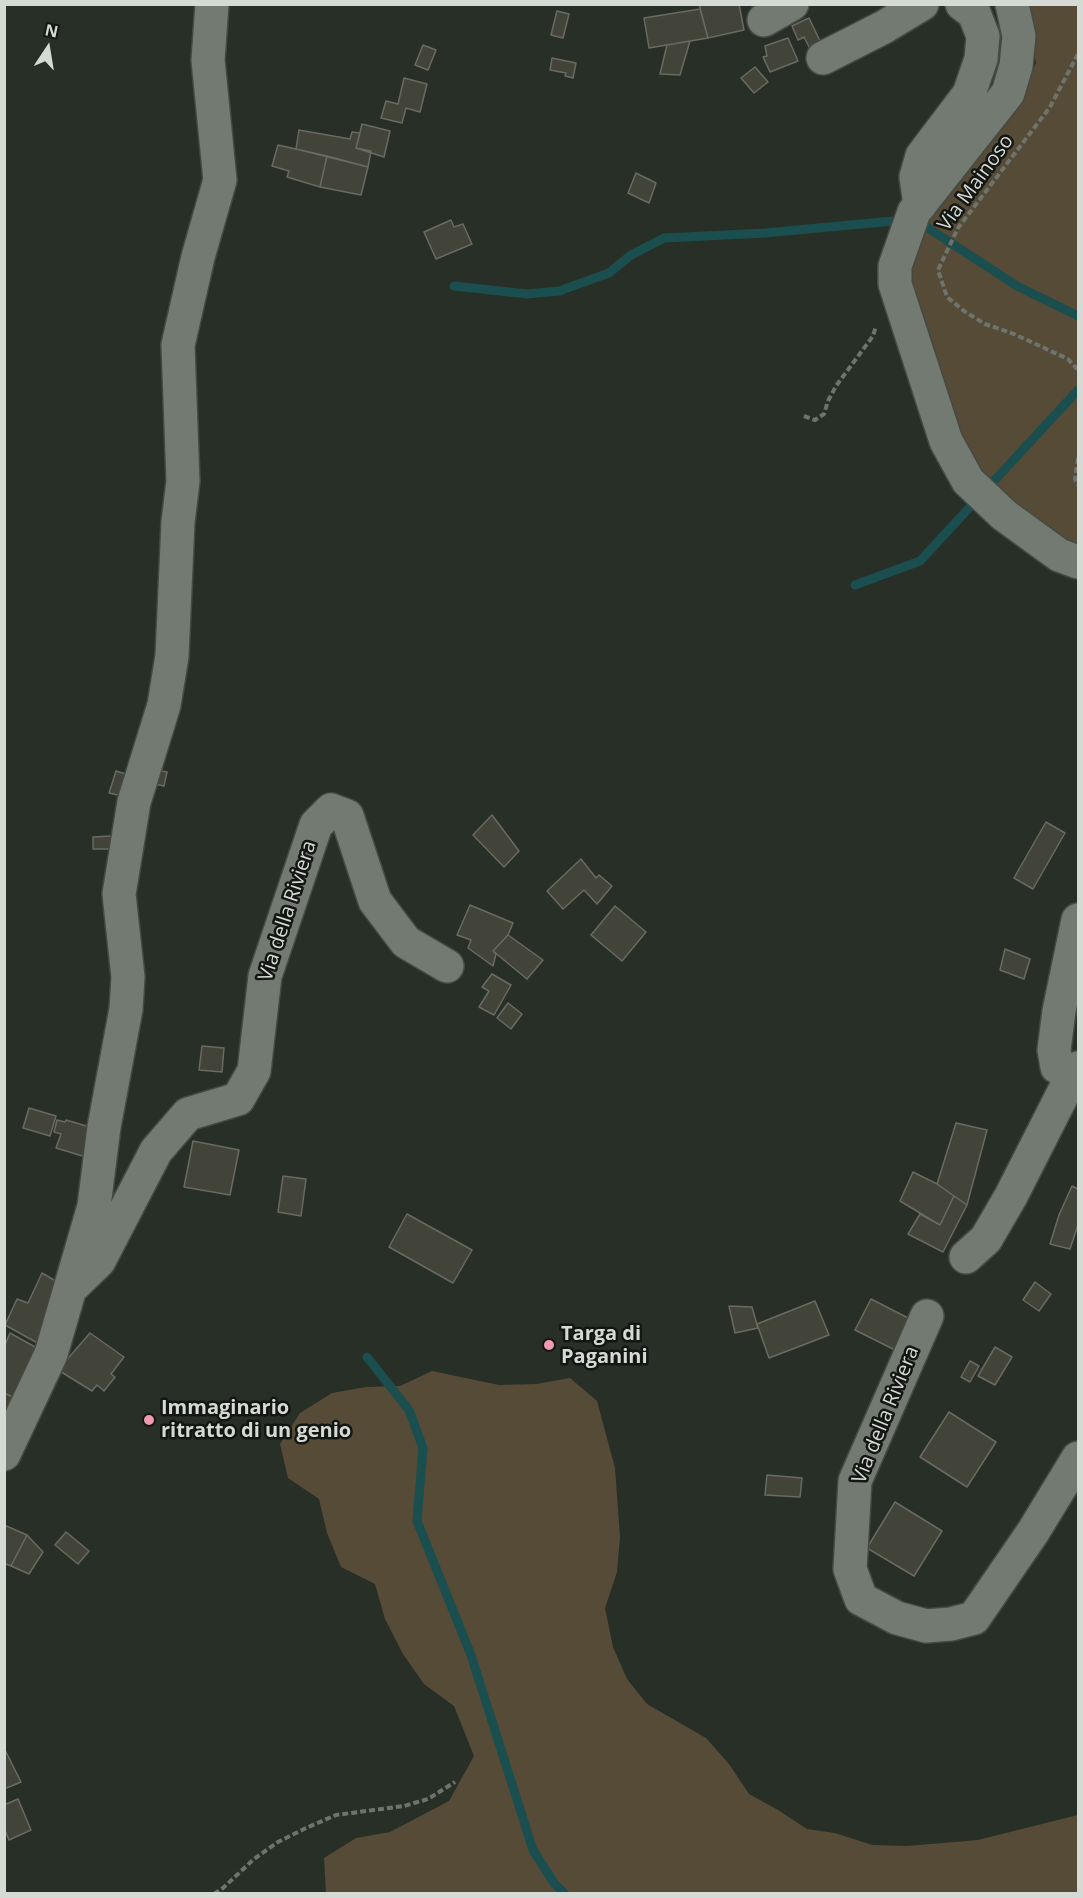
<!DOCTYPE html>
<style>
body{margin:0}
#map{position:relative;width:1083px;height:1898px;overflow:hidden;background:#282f27;font-family:"Open Sans",sans-serif}
canvas{display:block}
.frame{position:absolute;inset:0;border:6px solid #d6dad5;pointer-events:none}
.north{position:absolute;left:18px;top:18px;width:60px;height:60px;-webkit-text-stroke:4px #131613;paint-order:stroke;rotate:12deg;font-size:16px;font-weight:700;line-height:24px;text-align:center;color:#d6dad5}
.north::after{content:'';display:block;margin:auto;width:21px;height:27px;background:#d6dad5;clip-path:polygon(50% 0,100% 100%,50% 72%,0 100%)}
</style>
<div id="map">
<canvas width="1083" height="1898"></canvas>
<div class="frame"></div>
<div class="north">N</div>
</div>
<script>
const c = document.querySelector('canvas').getContext('2d');
c.lineJoin = 'round';
function fillPath(path, color) { c.fillStyle = color; c.fill(path, 'evenodd'); }
const toPath = rows => new Path2D(rows.map(r => 'M' + r).join(''));
function strokePath(path, color, width, dash) { c.strokeStyle = color; c.lineWidth = width; c.lineCap = dash ? 'butt' : 'round'; c.setLineDash(dash || []); c.stroke(path); }
function drawText(font, color, halo, rows, align = 'center') {
  c.font = font + ' "Open Sans",sans-serif'; c.lineWidth = 5; c.setLineDash([]); c.textBaseline = 'middle'; c.strokeStyle = halo; c.fillStyle = color; for (const [text, x, y, turn = 0] of rows) {
    c.save(); c.translate(x, y); c.rotate((+turn || 0) * Math.PI / 180); c.textAlign = isNaN(turn) ? turn : align; if (halo) c.strokeText(text, 0, 0); c.fillText(text, 0, 0); c.restore();
  }
}
fillPath(toPath([
 [1021,5,1078,5,1078,554,1050,541,966,456,909,274,925,218,1019,105,1036,63,1027,19],
 [432,1371,499,1385,536,1384,570,1378,597,1401,615,1468,620,1537,617,1572,605,1608,613,1647,627,1679,647,1704,706,1738,729,1764,749,1794,778,1810,807,1829,835,1833,872,1845,907,1846,978,1840,1078,1815,1078,1893,326,1893,324,1858,356,1838,390,1832,449,1801,474,1756,454,1706,424,1684,403,1654,385,1619,375,1584,341,1567,327,1533,319,1499,288,1478,280,1444,300,1413,332,1393,366,1387,400,1386]
]), '#564b36');
strokePath(toPath([
 [454,286,527,294,559,291,609,273,631,255,664,238,765,233,893,221,928,228,1017,286,1078,316],
 [855,585,920,561,1078,390],
 [367,1357,409,1410,423,1448,417,1521,471,1655,533,1850,554,1883,565,1894]
]), '#1b4e4f', 9);
const building = toPath([
 [699,4,739,4,744,30,708,38,699,4],
 [700,9,708,38,649,48,644,18,700,9],
 [557,11,569,14,563,38,551,35,557,11],
 [809,18,821,43,810,49,804,37,798,40,792,26,809,18],
 [788,38,798,61,770,72,763,57,767,56,765,46,788,38],
 [690,41,680,75,660,74,667,45,690,41],
 [423,45,436,50,428,70,415,65,423,45],
 [552,58,576,63,573,78,565,76,566,73,550,70,552,58],
 [755,67,768,82,754,93,741,78,755,67],
 [404,78,427,84,420,112,406,108,402,123,381,118,386,101,398,104,404,78],
 [362,124,390,131,384,157,356,148,362,124],
 [299,130,350,139,352,132,360,133,356,148,371,151,368,167,296,149,299,130],
 [278,145,327,156,320,187,287,177,289,171,272,166,278,145],
 [327,156,368,167,361,195,320,187,327,156],
 [636,173,656,183,649,203,628,193,636,173],
 [451,220,454,227,463,224,472,244,436,259,424,232,451,220],
 [152,769,167,772,164,786,149,783,152,769],
 [116,771,132,776,126,797,109,793,116,771],
 [492,815,519,851,504,867,473,835,492,815],
 [1046,822,1065,833,1033,889,1014,878,1046,822],
 [111,836,111,849,93,849,93,837,111,836],
 [581,859,596,878,599,875,612,886,597,904,584,890,563,909,547,891,581,859],
 [470,905,513,923,508,935,493,951,496,954,493,966,468,948,471,940,457,935,470,905],
 [615,906,646,932,622,961,591,935,615,906],
 [508,935,543,960,527,979,493,951,508,935],
 [1005,949,1030,959,1024,979,1000,970,1005,949],
 [492,974,511,985,494,1015,479,1007,489,991,482,987,492,974],
 [508,1003,522,1014,511,1029,497,1018,508,1003],
 [202,1046,224,1048,222,1072,199,1070,202,1046],
 [29,1108,56,1116,50,1136,23,1128,29,1108],
 [57,1120,65,1122,66,1120,97,1129,89,1158,56,1148,61,1134,54,1132,57,1120],
 [956,1123,987,1130,967,1205,937,1184,956,1123],
 [193,1141,239,1150,230,1195,184,1187,193,1141],
 [913,1172,937,1184,954,1196,940,1225,900,1201,913,1172],
 [283,1176,306,1179,301,1216,278,1212,283,1176],
 [1072,1186,1078,1189,1078,1225,1070,1249,1050,1244,1059,1215,1072,1186],
 [954,1196,967,1205,943,1252,908,1234,920,1214,940,1225,954,1196],
 [407,1214,472,1250,453,1283,389,1247,407,1214],
 [42,1273,59,1283,41,1345,5,1325,17,1299,28,1303,42,1273],
 [1035,1282,1051,1294,1039,1311,1023,1300,1035,1282],
 [871,1299,912,1320,897,1351,855,1330,871,1299],
 [815,1301,829,1335,769,1358,757,1324,815,1301],
 [729,1306,752,1307,758,1328,735,1333,729,1306],
 [10,1333,44,1352,21,1401,4,1393,4,1347,10,1333],
 [90,1333,124,1357,111,1374,115,1377,104,1391,97,1385,92,1391,58,1370,90,1333],
 [995,1347,1012,1357,995,1385,978,1376,995,1347],
 [970,1361,979,1366,970,1382,961,1377,970,1361],
 [4,1393,21,1401,14,1416,4,1411,4,1393],
 [949,1412,996,1442,967,1487,920,1457,949,1412],
 [767,1475,802,1478,800,1497,765,1495,767,1475],
 [895,1502,942,1531,914,1576,867,1548,895,1502],
 [4,1525,27,1535,11,1566,4,1563,4,1525],
 [66,1532,89,1551,78,1564,55,1545,66,1532],
 [27,1535,43,1552,29,1574,11,1566,27,1535],
 [4,1748,21,1782,4,1789,4,1748],
 [18,1799,31,1830,9,1840,4,1828,4,1805,18,1799]
]);
fillPath(building, '#424339');
strokePath(building, '#6a6b60', 1.5);
const minor = toPath([
 [1012,4,1019,36,1016,66,1008,93,914,212,895,266,895,284,946,441,968,481,1004,515,1059,555,1078,562],
 [764,20,792,4],
 [823,58,884,27,922,4],
 [920,205,916,177,922,156,969,94,981,59,983,36,974,13,962,4],
 [1073,1074,1057,1067,1054,1050,1059,1011,1078,920],
 [966,1257,986,1239,1011,1196,1073,1074,1078,1068],
 [74,1285,99,1261,156,1151,188,1114,238,1099,254,1071,265,976,316,825,331,810,347,816,375,901,406,942,447,966],
 [927,1316,855,1481,850,1569,861,1599,897,1618,926,1626,951,1624,974,1618,1033,1532,1078,1458],
 [4,1454,51,1354,94,1206,104,1127,126,1009,128,977,119,894,134,802,164,705,172,656,178,522,183,481,178,345,198,257,220,180,208,60,212,4]
]);
strokePath(minor, '#444a43', 36);
strokePath(toPath([
 [1078,54,1050,107,958,228,938,270,947,297,964,311,985,324,1014,334,1068,359,1078,370],
 [804,416,815,420,824,414,828,401,836,386,873,336,876,326],
 [1078,458,1075,479,1078,485],
 [214,1894,223,1888,254,1859,278,1842,306,1828,336,1815,404,1806,428,1799,455,1782]
]), '#6e746d', 4, [6, 3]);
strokePath(minor, '#727a71', 33);
for (const [x, y, r, color] of [
 [549,1345,6,"#f19ab4"],
 [149,1420,6,"#f19ab4"]
]) { const dot = new Path2D(); dot.arc(x, y, r, 0, 2 * Math.PI); c.fillStyle = color; c.fill(dot); strokePath(dot, '#131613', 2); }
drawText('20px', '#d6dad5', '#131613', [
 ["Via Mainoso",976,183,-54],
 ["Via della Riviera",288,911,-72],
 ["Via della Riviera",886,1415,-68]
]);
drawText('bold 20px', '#d6dad5', '#131613', [
 ["Targa di",561,1334],
 ["Paganini",561,1357],
 ["Immaginario",161,1408],
 ["ritratto di un genio",161,1431]
], 'left');
</script>
